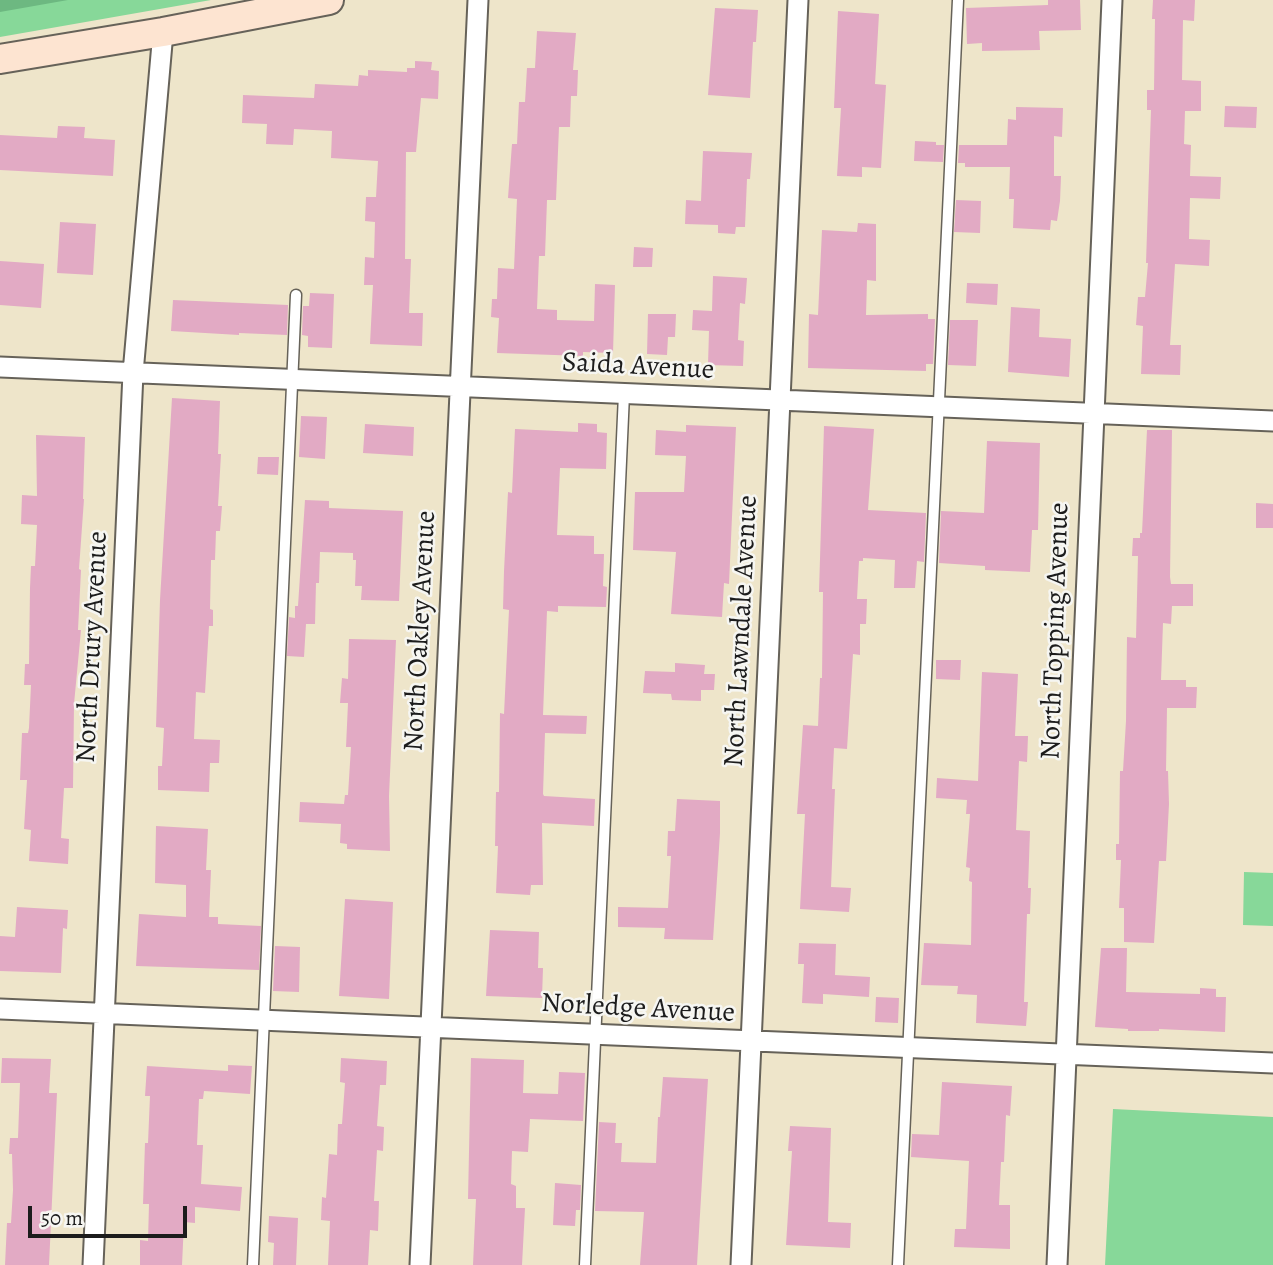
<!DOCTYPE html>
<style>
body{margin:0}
#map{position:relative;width:1273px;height:1265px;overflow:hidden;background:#eee5ca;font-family:Alegreya,serif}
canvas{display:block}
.scale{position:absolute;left:28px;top:1206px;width:159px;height:32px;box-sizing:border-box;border:4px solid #1c1c1c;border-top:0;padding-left:9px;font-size:21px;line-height:24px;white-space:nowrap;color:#1c1c1c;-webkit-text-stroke:5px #f6f6f2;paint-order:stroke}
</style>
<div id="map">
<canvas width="1273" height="1265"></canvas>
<div class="scale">50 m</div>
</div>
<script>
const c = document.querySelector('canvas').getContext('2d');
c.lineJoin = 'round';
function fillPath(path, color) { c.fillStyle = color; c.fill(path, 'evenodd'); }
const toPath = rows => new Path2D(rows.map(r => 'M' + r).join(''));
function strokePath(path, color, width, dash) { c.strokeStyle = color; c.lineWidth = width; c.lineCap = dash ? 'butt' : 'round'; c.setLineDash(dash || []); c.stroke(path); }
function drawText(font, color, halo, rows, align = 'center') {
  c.font = font + ' Alegreya,serif'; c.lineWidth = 5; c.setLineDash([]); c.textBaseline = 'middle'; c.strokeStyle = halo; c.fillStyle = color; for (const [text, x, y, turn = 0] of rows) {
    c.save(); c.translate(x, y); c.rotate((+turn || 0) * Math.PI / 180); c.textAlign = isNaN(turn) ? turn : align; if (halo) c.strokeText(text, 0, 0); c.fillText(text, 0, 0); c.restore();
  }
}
fillPath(toPath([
 [0,0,211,0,0,37],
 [1244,872,1273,873,1273,926,1243,925],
 [1113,1109,1273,1117,1273,1265,1105,1265]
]), '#87d899');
fillPath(toPath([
 [0,0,68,0,0,12]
]), '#6db881');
fillPath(toPath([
 [1048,0,1080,0,1081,30,1039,31,1040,50,982,51,982,43,967,44,966,8,1048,5],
 [1153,0,1195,0,1194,21,1183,20,1182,80,1201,81,1201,111,1185,111,1184,144,1191,145,1190,176,1221,177,1220,199,1190,198,1189,239,1210,240,1209,266,1175,264,1170,345,1181,345,1180,375,1141,374,1143,326,1136,325,1138,297,1145,297,1148,263,1146,263,1151,110,1147,110,1147,90,1154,90,1155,19,1152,19],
 [715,8,758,10,756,42,753,42,750,98,708,95],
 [838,11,879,14,875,84,886,85,881,168,862,167,862,177,837,176,841,108,834,108],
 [537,31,576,33,573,70,578,70,577,96,571,96,570,127,559,127,556,200,547,200,545,256,539,256,537,309,557,310,557,320,594,321,595,284,615,285,613,353,583,352,583,356,497,353,499,318,491,317,492,299,497,299,498,268,514,269,517,199,508,198,512,144,517,144,519,102,525,102,527,68,535,68],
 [415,61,432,62,431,70,439,71,438,99,421,98,416,152,406,152,405,259,411,259,409,313,423,313,422,346,370,344,373,285,364,285,365,257,374,258,375,222,365,221,366,197,376,197,378,161,331,158,332,131,294,129,293,145,266,144,267,124,242,123,243,95,314,98,315,84,358,86,359,75,368,76,368,70,407,72,407,68,415,68],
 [1225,106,1257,107,1256,128,1224,127],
 [1016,107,1063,108,1062,137,1054,136,1054,176,1061,176,1060,201,1057,221,1051,220,1050,230,1013,228,1014,199,1009,199,1010,167,965,167,965,163,958,163,959,145,1007,145,1008,119,1016,120],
 [58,126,85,127,84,138,115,140,113,176,0,170,0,135,57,138],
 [915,141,936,142,936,145,944,145,943,162,914,161],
 [703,151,752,153,750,179,747,179,745,227,736,227,735,234,718,233,718,225,685,224,686,200,701,201],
 [956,200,981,201,980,233,954,232],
 [60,222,96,224,93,275,57,273],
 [858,223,876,224,876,281,867,280,866,315,928,314,928,319,935,319,933,364,926,364,926,371,808,368,809,314,818,315,822,230,857,232],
 [634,247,653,248,652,267,633,267],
 [0,261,44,264,41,308,0,305],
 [713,276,747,278,745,304,740,303,738,340,744,341,743,366,708,365,709,331,692,330,693,310,712,311],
 [967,283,998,284,997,305,966,303],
 [310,293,334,294,332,348,308,347,308,336,302,335,303,306,309,306],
 [173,300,288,305,287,335,239,333,239,335,171,331],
 [1011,307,1040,309,1039,337,1071,339,1069,377,1008,372],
 [648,314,676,314,675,337,668,337,667,355,647,354],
 [950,320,978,320,976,366,948,365],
 [172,398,220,401,218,454,221,454,218,506,222,506,220,531,216,531,215,560,211,560,210,609,213,610,213,626,209,626,205,693,196,692,194,739,220,740,219,763,210,763,209,792,158,790,158,766,162,766,164,728,156,727,160,600],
 [301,416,327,417,325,459,299,457],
 [578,423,597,424,597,432,607,433,606,469,560,468,557,535,594,536,594,554,604,554,603,586,607,587,606,607,558,606,558,612,547,611,543,715,587,716,586,734,545,733,543,794,544,796,595,799,594,826,542,823,543,885,531,885,530,895,496,893,498,846,495,846,496,792,499,792,500,713,504,714,509,610,503,609,504,571,508,492,512,493,515,429,578,432],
 [365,424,414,427,413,456,363,453],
 [686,425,736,427,729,584,724,583,722,617,671,614,676,552,633,550,635,492,684,492,686,456,655,455,656,430,686,432],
 [824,426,874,429,868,510,926,513,924,562,917,561,915,588,894,588,895,560,863,558,863,561,859,561,857,599,867,599,866,624,860,624,860,655,853,654,847,749,834,748,832,789,835,789,831,887,851,888,849,912,800,909,805,814,797,814,803,725,818,726,820,678,822,678,823,592,819,592],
 [1147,430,1172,430,1170,577,1171,584,1193,584,1193,606,1172,606,1171,624,1163,623,1161,680,1186,680,1186,687,1197,687,1196,708,1167,708,1166,771,1168,771,1169,804,1166,861,1159,861,1154,943,1124,942,1124,908,1119,908,1121,860,1116,860,1116,844,1119,844,1120,771,1123,771,1126,721,1127,637,1136,638,1138,556,1132,556,1133,538,1140,538,1140,533,1142,533],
 [36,435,85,437,83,499,84,499,79,569,81,570,78,630,81,630,74,704,73,788,64,788,61,838,69,839,68,864,29,861,31,830,24,829,27,780,20,780,22,733,28,733,29,728,31,685,24,685,25,664,29,664,30,588,31,566,35,566,37,525,21,524,22,495,37,496],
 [987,441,1040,443,1038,530,1032,530,1030,572,985,570,985,566,939,563,941,511,984,513],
 [258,457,279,457,278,475,257,474],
 [305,500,329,501,329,508,403,511,399,601,361,600,362,586,355,586,356,560,353,560,353,553,320,552,319,583,316,583,315,624,306,624,304,657,287,656,289,617,295,618,295,606,298,606],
 [1256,503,1273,504,1273,528,1256,528],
 [349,639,396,640,389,796,390,851,347,849,347,844,340,843,341,824,299,822,300,802,344,804,345,795,348,795,351,747,346,747,348,703,340,703,342,678,348,679],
 [936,660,961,660,960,680,936,679],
 [675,663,705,665,704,674,715,674,714,690,701,690,701,701,672,700,671,694,643,693,645,671,675,672],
 [982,672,1018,674,1015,736,1028,736,1027,762,1019,761,1016,830,1030,831,1028,888,1031,888,1030,914,1027,914,1024,1002,1028,1002,1026,1026,976,1023,977,995,957,994,958,986,921,985,924,943,971,945,972,882,969,881,970,868,966,867,970,814,966,814,967,800,936,798,937,778,978,781],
 [677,799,720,801,720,833,713,940,664,939,665,928,618,927,618,907,668,908,671,856,667,856,668,831,675,831],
 [156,826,208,829,206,870,211,870,209,917,218,917,218,924,261,926,259,970,136,966,139,914,186,917,186,885,155,883],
 [345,899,393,902,389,999,339,996],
 [17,907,68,910,67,929,63,928,61,973,0,971,0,936,15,937],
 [490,930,539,932,538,968,543,968,542,998,486,996],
 [799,943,836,944,835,975,870,977,869,997,823,994,823,1004,802,1003,804,964,798,964],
 [275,946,300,947,299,992,273,991],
 [1101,948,1127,948,1126,992,1200,994,1200,988,1216,989,1216,997,1226,997,1225,1032,1159,1029,1159,1031,1128,1031,1128,1029,1095,1027],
 [876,997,899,998,898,1023,875,1022],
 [2,1058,51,1059,49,1093,57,1093,49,1265,5,1265,7,1223,11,1223,13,1190,12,1154,9,1154,10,1138,18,1138,20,1083,1,1083],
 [341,1058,387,1061,386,1085,380,1085,377,1126,384,1127,383,1151,377,1150,374,1201,379,1201,378,1231,370,1230,368,1265,328,1265,330,1221,321,1220,322,1197,326,1198,329,1154,337,1155,338,1124,342,1124,345,1083,340,1082],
 [471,1058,524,1060,523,1093,558,1094,559,1072,585,1073,583,1121,530,1119,528,1152,512,1151,511,1184,516,1186,516,1208,525,1208,522,1265,473,1265,476,1199,468,1199],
 [228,1065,252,1066,250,1094,204,1091,203,1099,199,1099,197,1145,203,1145,201,1184,242,1187,240,1211,195,1207,195,1223,184,1222,182,1265,140,1265,140,1240,148,1241,149,1204,143,1204,145,1143,148,1143,150,1096,145,1096,147,1066,228,1071],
 [663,1077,708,1079,697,1265,640,1265,644,1212,595,1211,599,1122,616,1123,615,1143,622,1143,621,1162,656,1163,658,1117,660,1117],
 [942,1082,1012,1086,1010,1116,1006,1115,1004,1162,1001,1162,999,1205,1010,1205,1010,1249,954,1247,955,1229,966,1229,969,1161,911,1157,912,1134,939,1135],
 [790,1126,831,1128,828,1222,851,1223,850,1248,786,1245,792,1151,788,1151],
 [555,1183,581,1185,580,1210,576,1210,575,1226,553,1225],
 [269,1216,298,1218,296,1265,273,1265,274,1243,268,1242]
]), '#e2aac4');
const lane = toPath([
 [253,1265,296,295],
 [585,1265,624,394],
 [898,1265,958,0]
]);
const street = toPath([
 [0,367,1273,421],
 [0,1009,1273,1063],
 [93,1265,133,373,163,32],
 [420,1265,478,0],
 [741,1265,798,0],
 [1057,1265,1112,0]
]);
const secondary = toPath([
 [0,59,163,32,329,0]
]);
strokePath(lane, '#666259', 13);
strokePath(street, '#666259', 23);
strokePath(secondary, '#666259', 32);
strokePath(lane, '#fff', 10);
strokePath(street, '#fff', 19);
strokePath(secondary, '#fde4d1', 28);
drawText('28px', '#1c1c1c', '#f6f6f2', [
 ["Saida Avenue",638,367,3],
 ["North Oakley Avenue",421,631,-87],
 ["North Lawndale Avenue",742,631,-87],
 ["North Topping Avenue",1056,631,-88],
 ["North Drury Avenue",93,647,-87],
 ["Norledge Avenue",638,1009,3]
]);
</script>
